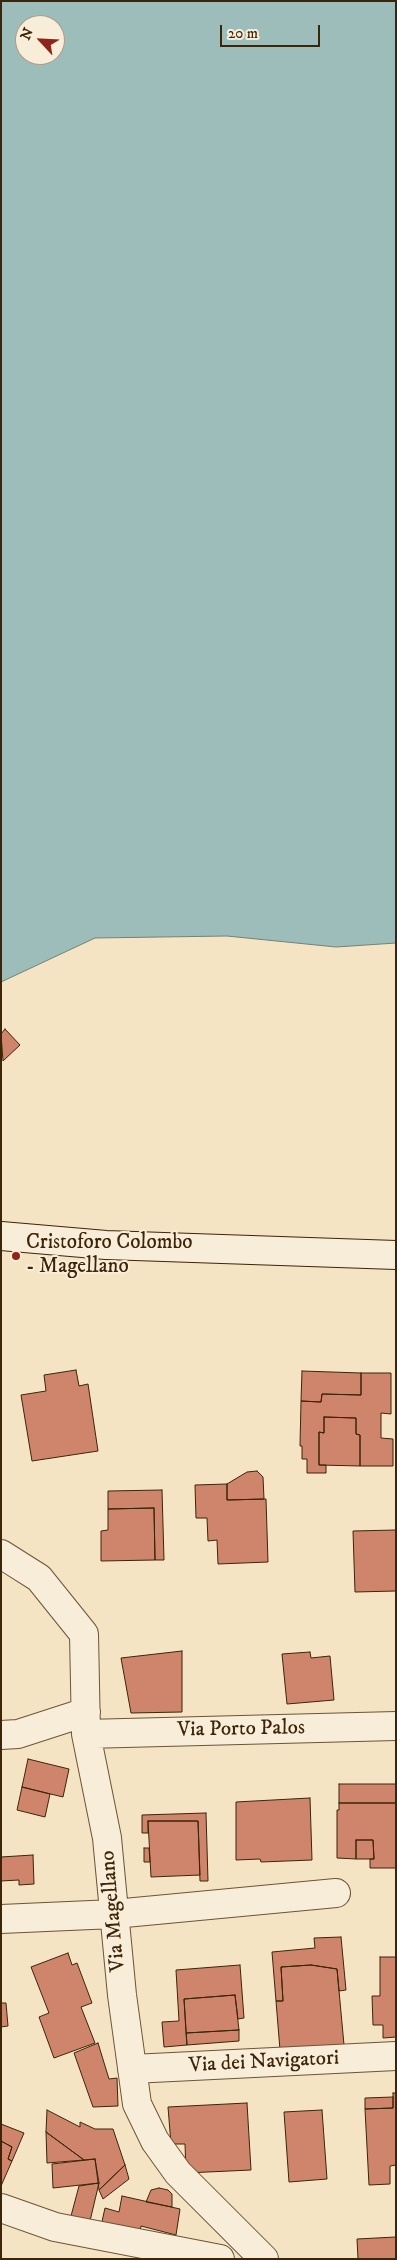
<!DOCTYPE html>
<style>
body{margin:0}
#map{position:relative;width:397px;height:2260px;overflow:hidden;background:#f5e4c3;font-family:"IM FELL DW Pica",serif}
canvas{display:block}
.frame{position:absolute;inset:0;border:2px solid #3c2508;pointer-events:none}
.north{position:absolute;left:15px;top:15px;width:50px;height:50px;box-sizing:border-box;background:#f8edd8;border:1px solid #ad9d85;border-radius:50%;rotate:295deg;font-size:14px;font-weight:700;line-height:20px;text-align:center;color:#3c2508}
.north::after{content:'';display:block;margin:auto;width:18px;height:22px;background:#8f2418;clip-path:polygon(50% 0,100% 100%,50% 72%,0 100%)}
.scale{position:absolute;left:220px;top:25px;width:100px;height:22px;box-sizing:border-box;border:2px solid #3c2508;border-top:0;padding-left:6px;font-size:15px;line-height:18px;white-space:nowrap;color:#3c2508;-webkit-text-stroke:4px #f8edd8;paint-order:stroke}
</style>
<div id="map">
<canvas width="397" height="2260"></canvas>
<div class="frame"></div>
<div class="north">N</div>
<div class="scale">20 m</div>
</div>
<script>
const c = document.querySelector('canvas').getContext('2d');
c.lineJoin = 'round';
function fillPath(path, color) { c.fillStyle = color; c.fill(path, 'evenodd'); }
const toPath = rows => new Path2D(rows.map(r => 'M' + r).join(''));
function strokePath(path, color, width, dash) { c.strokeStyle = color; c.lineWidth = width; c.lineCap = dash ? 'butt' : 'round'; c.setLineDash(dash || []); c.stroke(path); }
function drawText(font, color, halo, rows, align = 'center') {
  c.font = font + ' "IM FELL DW Pica",serif'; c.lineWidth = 4; c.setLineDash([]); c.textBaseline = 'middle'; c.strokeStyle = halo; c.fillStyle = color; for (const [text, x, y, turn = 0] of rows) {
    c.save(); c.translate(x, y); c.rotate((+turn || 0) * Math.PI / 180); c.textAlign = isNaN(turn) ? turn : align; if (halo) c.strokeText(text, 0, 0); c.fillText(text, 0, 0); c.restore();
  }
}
const water = toPath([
 [1,1,396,1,396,943,336,947,227,936,95,938,1,982,1,1],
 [25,25,55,25,55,55,25,55,25,25]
]);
fillPath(water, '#9dbdba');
strokePath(water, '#768073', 1);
const building = toPath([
 [5,1029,20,1045,3,1061,1,1034,5,1029],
 [76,1370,79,1386,88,1384,98,1451,32,1461,21,1395,46,1391,44,1375,76,1370],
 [302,1371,361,1373,361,1395,322,1394,321,1402,301,1401,302,1371],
 [361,1373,391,1373,391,1414,381,1413,381,1438,393,1439,393,1466,360,1466,360,1435,356,1434,356,1418,324,1417,324,1433,319,1432,319,1465,326,1465,326,1473,307,1473,307,1459,302,1459,302,1446,300,1446,301,1401,321,1402,322,1394,361,1395,361,1373],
 [324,1417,356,1418,356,1434,360,1435,360,1466,319,1465,319,1432,324,1433,324,1417],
 [257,1471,263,1477,264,1499,227,1500,227,1484,247,1472,257,1471],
 [227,1484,227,1500,266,1499,268,1562,218,1564,217,1540,208,1541,207,1518,196,1518,195,1485,227,1484],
 [162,1490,164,1560,155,1560,154,1508,108,1509,108,1491,162,1490],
 [154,1508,155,1560,101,1561,101,1531,108,1530,108,1509,154,1508],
 [396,1530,396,1591,355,1592,353,1531,396,1530],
 [182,1651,182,1712,131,1713,121,1658,182,1651],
 [310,1652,311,1658,330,1656,334,1700,287,1704,282,1654,310,1652],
 [28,1759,69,1769,63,1797,22,1787,28,1759],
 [339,1784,396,1784,396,1803,339,1803,339,1784],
 [22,1787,50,1794,45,1817,17,1810,22,1787],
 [310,1798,312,1860,261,1862,260,1859,236,1860,236,1802,310,1798],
 [339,1803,396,1803,396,1868,370,1868,370,1859,374,1859,373,1840,356,1840,356,1859,337,1858,337,1810,339,1810,339,1803],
 [206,1813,208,1881,200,1881,198,1821,148,1821,148,1833,142,1833,142,1815,206,1813],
 [148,1821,198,1821,200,1875,151,1877,148,1821],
 [356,1840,373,1840,374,1859,356,1859,356,1840],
 [144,1848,149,1848,150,1862,144,1862,144,1848],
 [33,1855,34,1884,19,1885,19,1880,1,1881,1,1857,33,1855],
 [341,1937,346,1990,339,1991,337,1969,311,1965,281,1967,283,2001,276,2001,272,1952,315,1948,314,1938,341,1937],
 [68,1953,72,1965,77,1963,92,2003,81,2007,95,2043,54,2058,39,2017,49,2013,31,1967,68,1953],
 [380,1957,396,1957,396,2037,383,2038,383,2025,373,2025,372,1996,380,1996,380,1957],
 [240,1965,244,2018,238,2019,235,1995,184,1999,187,2045,164,2047,162,2022,179,2021,176,1970,240,1965],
 [311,1965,337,1969,344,2045,280,2050,276,2001,283,2001,281,1967,311,1965],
 [235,1995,239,2030,186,2033,184,1999,235,1995],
 [1,2003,6,2003,8,2026,1,2027,1,2003],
 [239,2030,239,2041,187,2045,186,2033,239,2030],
 [98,2043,109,2079,117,2078,118,2106,93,2107,74,2053,98,2043],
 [393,2093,396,2093,396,2165,390,2166,390,2184,369,2185,365,2109,393,2108,393,2093],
 [393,2097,393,2108,365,2109,365,2098,393,2097],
 [247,2103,251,2170,186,2173,185,2144,171,2144,168,2107,247,2103],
 [47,2110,80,2127,80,2122,95,2129,113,2129,125,2165,99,2190,95,2159,84,2160,46,2132,47,2110],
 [322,2110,327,2179,289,2182,284,2112,322,2110],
 [1,2124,24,2133,12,2161,8,2159,12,2147,1,2141,1,2124],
 [46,2132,84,2160,47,2163,46,2132],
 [1,2141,12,2147,8,2159,12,2161,1,2186,1,2141],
 [95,2159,99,2183,53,2188,52,2164,95,2159],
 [125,2165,129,2179,103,2199,99,2190,125,2165],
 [99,2183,90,2221,71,2216,79,2186,99,2183],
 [159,2188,168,2190,172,2194,172,2207,146,2202,151,2190,159,2188],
 [122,2196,180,2209,176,2235,141,2226,139,2235,101,2226,105,2208,119,2212,122,2196],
 [396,2237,396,2259,358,2259,357,2239,396,2237]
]);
fillPath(building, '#ce856c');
strokePath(building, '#3c2508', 1);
const minor = toPath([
 [1,1554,39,1578,84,1634,86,1734,107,1838,122,1995,137,2104,155,2141,178,2173,264,2259],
 [86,1734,396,1726],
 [1,1735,18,1734,86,1712],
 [1,1919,114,1914,336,1893],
 [132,2069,396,2056],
 [1,2208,55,2227,220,2259]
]);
const secondary = toPath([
 [1,1236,106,1245,396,1255]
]);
strokePath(minor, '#6a5537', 30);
strokePath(secondary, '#3c2508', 30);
strokePath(minor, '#f8edd8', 28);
strokePath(secondary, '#f8edd8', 28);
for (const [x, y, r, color] of [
 [16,1256,5,"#8f2418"]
]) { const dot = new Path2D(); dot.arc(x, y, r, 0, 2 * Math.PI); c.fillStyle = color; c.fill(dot); strokePath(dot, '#f8edd8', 2); }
drawText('21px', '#3c2508', '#f8edd8', [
 ["Cristoforo Colombo",26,1244],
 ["- Magellano",26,1268]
], 'left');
drawText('21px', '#3c2508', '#f8edd8', [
 ["Via Porto Palos",241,1730,-1],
 ["Via Magellano",114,1911,-95],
 ["Via dei Navigatori",264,2063,-3]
]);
</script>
